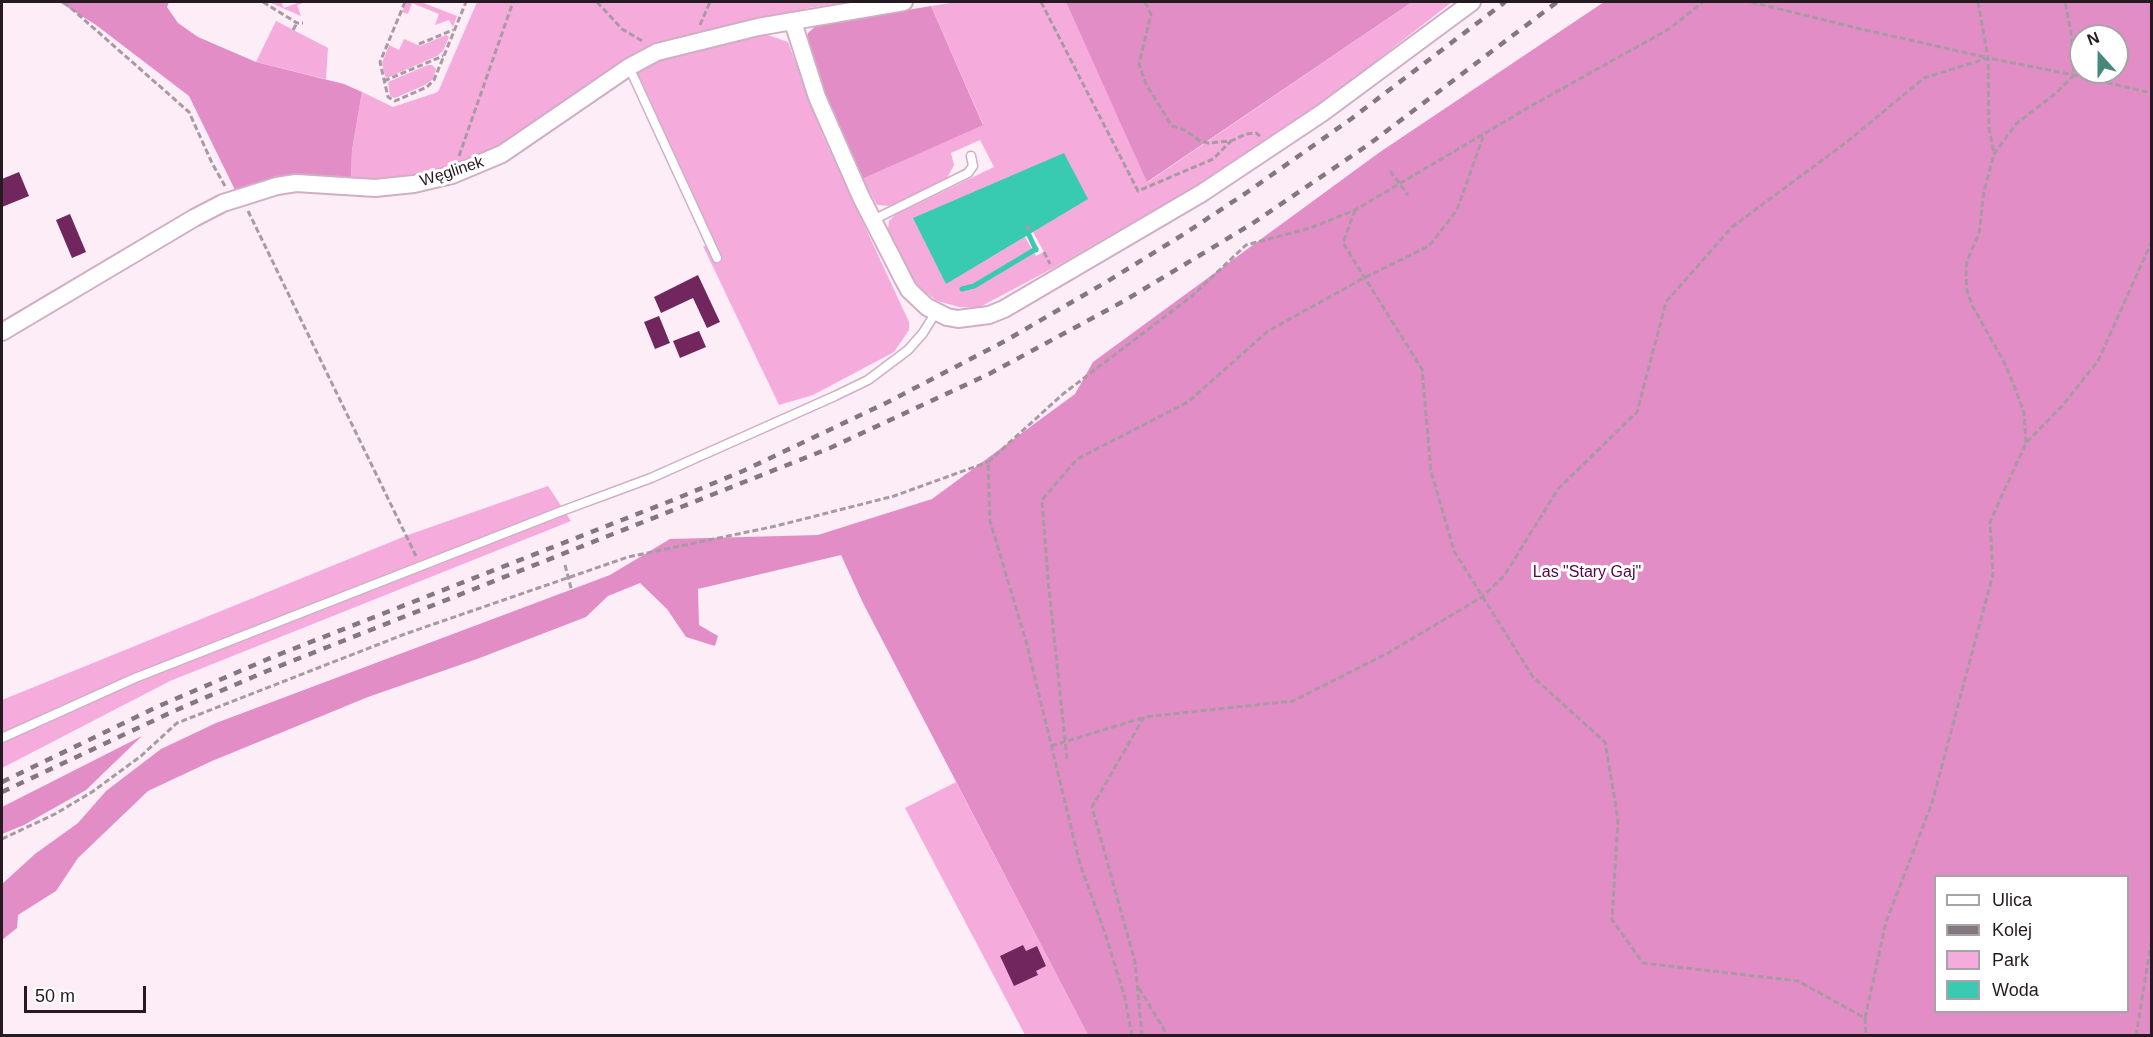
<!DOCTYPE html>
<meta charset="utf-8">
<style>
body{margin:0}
#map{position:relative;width:2153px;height:1037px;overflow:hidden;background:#fcedf6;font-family:Arial,sans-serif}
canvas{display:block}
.frame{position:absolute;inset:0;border:3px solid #261a22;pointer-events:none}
.legend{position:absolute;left:1934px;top:875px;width:195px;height:138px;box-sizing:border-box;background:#fff;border:2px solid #a8a3a7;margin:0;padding:8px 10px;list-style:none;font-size:18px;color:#261a22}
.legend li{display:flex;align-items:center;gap:12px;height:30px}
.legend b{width:30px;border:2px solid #a8a3a7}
.north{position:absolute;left:2069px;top:24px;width:60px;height:60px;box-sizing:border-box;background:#fff;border:2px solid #a8a3a7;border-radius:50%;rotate:339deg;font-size:16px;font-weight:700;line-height:24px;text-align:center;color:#261a22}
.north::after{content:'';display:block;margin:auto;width:21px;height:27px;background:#46897b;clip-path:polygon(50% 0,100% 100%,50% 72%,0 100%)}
.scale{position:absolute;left:24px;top:986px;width:122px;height:27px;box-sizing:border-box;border:3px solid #261a22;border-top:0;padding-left:8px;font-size:18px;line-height:21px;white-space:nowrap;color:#261a22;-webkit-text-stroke:4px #fff;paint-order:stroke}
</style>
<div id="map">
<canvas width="2153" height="1037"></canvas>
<div class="frame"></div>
<ul class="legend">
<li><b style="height:8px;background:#fff"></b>Ulica</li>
<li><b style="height:8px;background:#847780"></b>Kolej</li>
<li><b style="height:16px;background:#f6abdd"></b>Park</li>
<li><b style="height:16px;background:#39cbb2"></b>Woda</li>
</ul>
<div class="north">N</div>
<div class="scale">50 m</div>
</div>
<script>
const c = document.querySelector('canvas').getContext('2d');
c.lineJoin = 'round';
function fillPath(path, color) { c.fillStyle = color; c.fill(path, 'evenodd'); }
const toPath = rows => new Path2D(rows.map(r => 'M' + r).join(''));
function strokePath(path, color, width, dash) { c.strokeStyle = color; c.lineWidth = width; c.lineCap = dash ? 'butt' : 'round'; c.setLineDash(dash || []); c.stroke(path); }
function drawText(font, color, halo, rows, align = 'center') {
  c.font = font + ' Arial,sans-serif'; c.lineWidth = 6; c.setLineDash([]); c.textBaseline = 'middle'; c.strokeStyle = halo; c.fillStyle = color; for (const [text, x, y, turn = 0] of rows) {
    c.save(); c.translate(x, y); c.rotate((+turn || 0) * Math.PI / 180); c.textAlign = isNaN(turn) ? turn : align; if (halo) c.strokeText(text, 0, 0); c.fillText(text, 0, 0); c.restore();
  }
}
fillPath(toPath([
 [269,2,281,2,284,8,300,2,306,2,297,5,301,16],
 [406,2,421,2,457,16,453,27,449,20,435,25,439,14,412,3,408,14,402,12],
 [477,2,847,2,809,8,665,40,649,46,627,59,539,121,487,154,448,170,382,182,351,180,352,150,362,92,393,107,438,92],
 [958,2,1066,2,1148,182,1412,2,1452,2,1304,117,1220,172,1057,266,978,308,959,307,945,303,937,301,920,288,909,273,888,228,889,221,895,215,994,167,980,140,951,153,954,165,947,178,890,206,877,205,862,179,983,124,931,6],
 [1088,199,1033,232,1044,252,1036,256,1025,237,946,284],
 [276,21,328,48,326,79,256,62],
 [762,33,788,42,823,136,909,322,909,330,894,352,813,395,779,405,703,246,710,246,631,72,648,62],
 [446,35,449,37,443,51,437,56,387,78,385,76,382,63,389,45,399,50,404,39,420,46],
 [428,65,432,65,436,69,433,79,425,85,395,98,390,96,388,82],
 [548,486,571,521,170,681,2,768,2,700,408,535],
 [956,782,1088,1035,1025,1035,905,808]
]), '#f6abdd');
fillPath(toPath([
 [59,2,169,2,167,7,178,23,198,37,256,62,344,84,362,92,352,150,351,180,236,192,189,96,96,25],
 [1066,2,1412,2,1147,182],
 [1604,2,2151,2,2151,1035,1088,1035,863,603,841,555,698,589,699,625,718,636,715,646,686,637,667,609,640,583,608,596,586,617,477,659,368,697,212,761,148,791,78,858,56,891,18,915,17,928,2,940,2,884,35,854,78,823,106,791,161,749,216,723,610,575,670,539,818,535,932,499,1075,394,1093,362,1380,152],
 [2081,36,2117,36,2117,72,2081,72],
 [1936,876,2128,876,2128,1012,1936,1012],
 [931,6,983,125,862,179,811,61,807,43,808,33,817,25],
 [142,736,86,790,24,825,2,834,2,807]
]), '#e38dc7');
fillPath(toPath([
 [1064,153,1088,199,946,284,913,218]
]), '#39cbb2');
strokePath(toPath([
 [1029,235,1036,250],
 [962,289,974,286,1036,249]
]), '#39cbb2', 5);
fillPath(toPath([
 [19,172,29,196,2,207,2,179],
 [70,214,86,252,72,258,56,220],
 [698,275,720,322,707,328,693,298,661,313,654,297],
 [659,316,670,343,655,349,644,322],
 [699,331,706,347,680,358,673,341],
 [1023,945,1026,951,1037,946,1046,966,1036,971,1038,975,1014,986,1000,956]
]), '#72265e');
const lane = toPath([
 [629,67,717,258],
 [873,220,968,173,973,166,971,156],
 [2,738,135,678,559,512,651,478,835,396,868,380,908,350,923,333,936,312]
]);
const street = toPath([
 [793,22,817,97,861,197,903,279,909,290,927,307,947,317,958,319,989,315,1004,309,1202,193,1322,113,1472,2],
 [2,332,194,218,223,203,277,186,296,183,375,188,414,184,452,175,502,154,629,67,657,52,758,27,904,2]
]);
strokePath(lane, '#d0aec4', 11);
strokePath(street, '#d0aec4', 20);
strokePath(toPath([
 [64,2,189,112,212,163,225,186],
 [263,2,297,23,303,23],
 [405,2,380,62,388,97,395,101,427,87,434,80,466,2],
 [597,2,622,29,644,42],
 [1041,2,1138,191,1213,159,1231,141],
 [1145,2,1151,14,1139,64,1146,84,1172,126,1185,130,1200,141,1208,143,1231,141,1246,134,1256,133,1260,136],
 [1751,2,1865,30,1985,57],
 [1978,2,1988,58,1989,128,1994,154],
 [700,25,710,2],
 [293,30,297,23],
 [419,44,453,30],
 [384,81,443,56],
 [459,156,513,2],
 [1390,171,1408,195],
 [1355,210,1343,243,1422,369,1431,471,1454,551,1533,677,1605,742,1618,819,1612,920,1643,963,1798,981,1865,1018,1866,1036],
 [248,211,416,556],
 [1027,225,1031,233],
 [1044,252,1050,264],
 [2026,443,2024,413,2015,388,2005,364,1973,307,1967,291,1966,275,1967,261,1979,234,1984,191,1994,154,2016,124,2056,93,2074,75,2071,32,2065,2],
 [565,565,572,592],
 [1051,746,1142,718],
 [1067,759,1048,579,1042,500,1077,459,1188,402,1268,331,1364,278,1429,246,1457,210,1483,137],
 [2,839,55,814,92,792,141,756,177,723,405,634,628,557,776,526,894,496,988,462],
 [1139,988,1168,1036],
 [1865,1018,1886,922,1932,803,1993,574,1990,522,2026,443,2062,406,2098,361,2152,241],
 [1132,1036,1125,998,1106,936,1080,864,1026,641,990,521,988,462,1063,394,1192,296,1246,245,1310,228,1355,210,1531,106,1669,29,1703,2],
 [1142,1036,1135,962,1092,807,1144,717,1293,701,1388,653,1482,597,1504,576,1558,489,1637,412,1666,302,1732,227,1848,141,1924,78,1988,58,2074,75,2152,93],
 [2136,1036,2152,937]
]), '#a89aa3', 3, [6, 3]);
strokePath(lane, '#fff', 8);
strokePath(street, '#fff', 16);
strokePath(toPath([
 [2,782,159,706,275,656,673,500,743,471,888,402,1005,341,1108,281,1184,234,1246,193,1351,119,1505,2],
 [2,792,174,711,267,671,830,448,989,374,1124,301,1250,225,1368,145,1557,2]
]), '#847780', 4.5, [8, 8]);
drawText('16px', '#261a22', '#fff', [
 ["Węglinek",452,172,-18]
]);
drawText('16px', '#540643', '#fff', [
 ["Las \"Stary Gaj\"",1587,573]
]);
</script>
